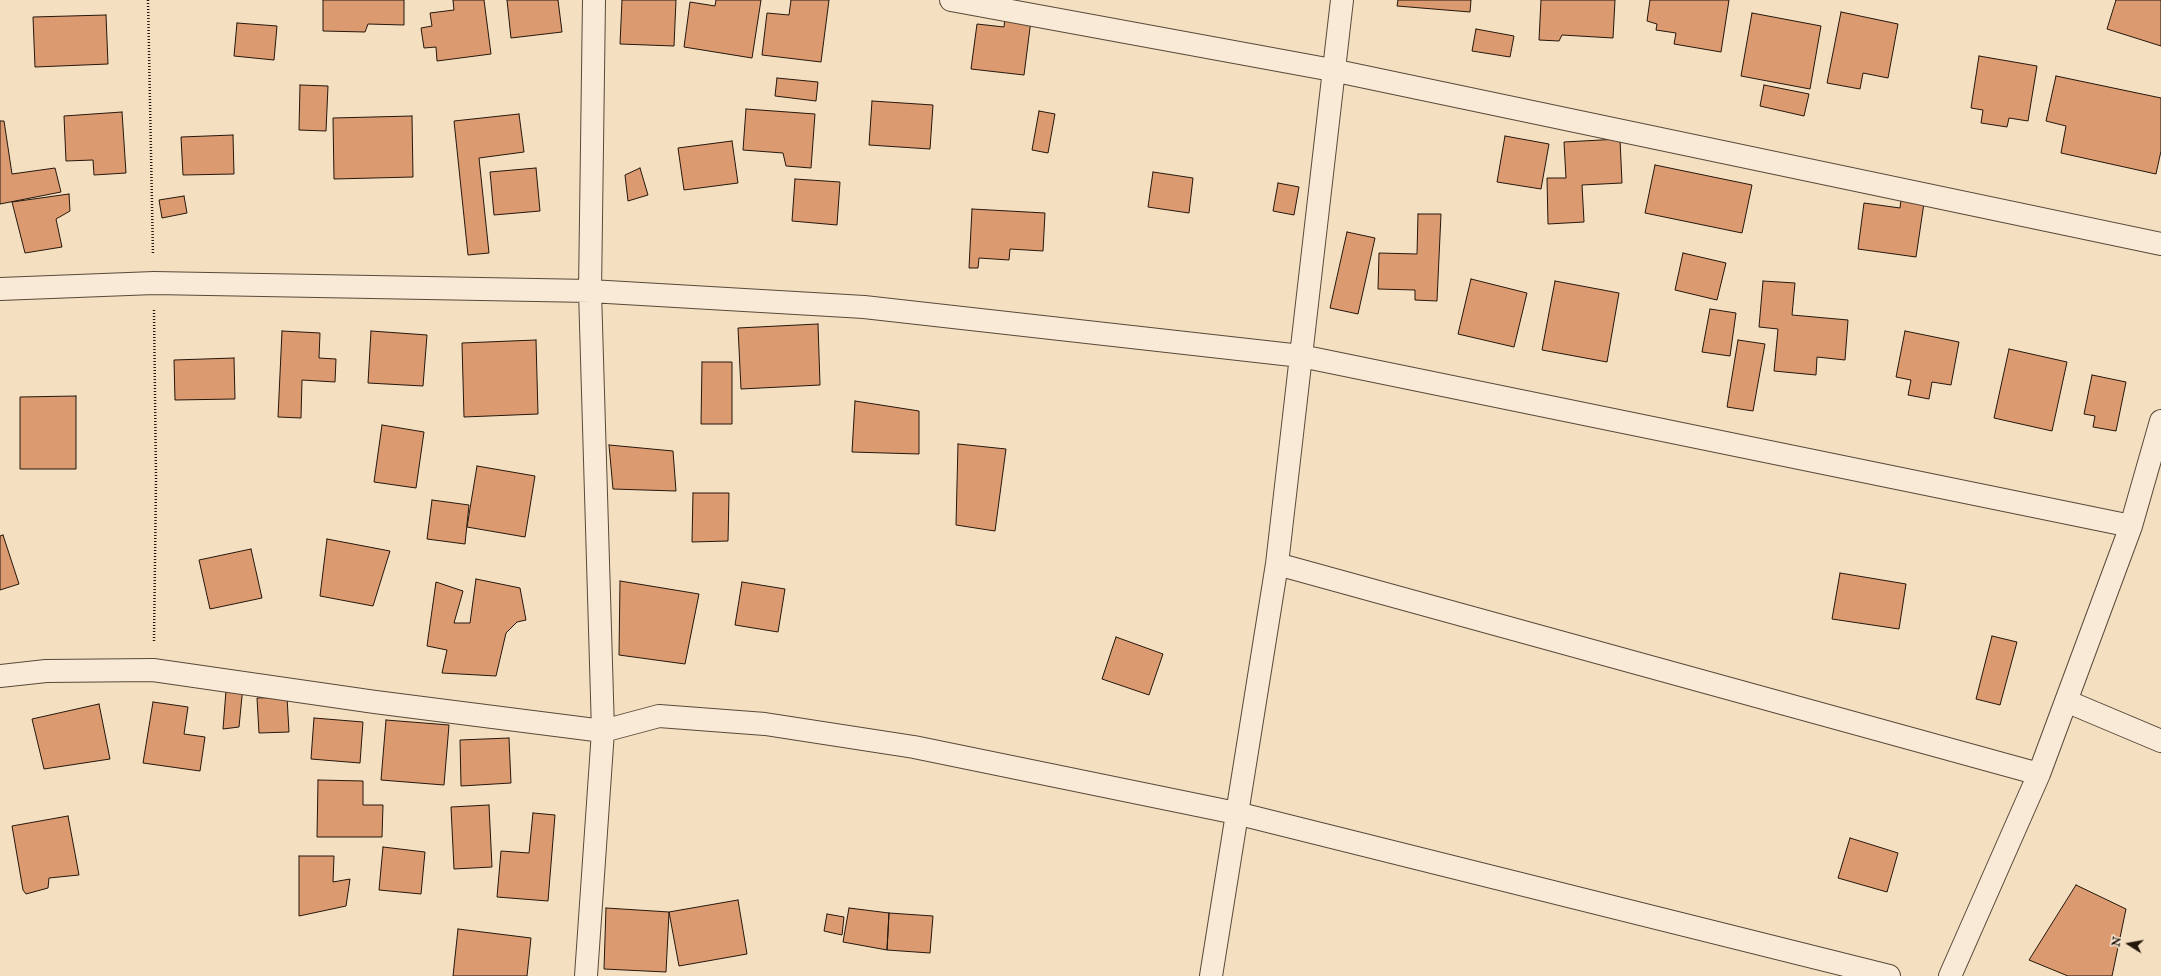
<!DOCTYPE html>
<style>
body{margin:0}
#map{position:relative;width:2161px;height:976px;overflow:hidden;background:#f4dfc0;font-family:"IM FELL Double Pica",serif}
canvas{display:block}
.north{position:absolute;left:2109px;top:924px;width:40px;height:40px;-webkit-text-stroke:3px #f8ead6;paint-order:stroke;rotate:281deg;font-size:11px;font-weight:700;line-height:16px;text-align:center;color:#24170c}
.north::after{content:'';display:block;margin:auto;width:14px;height:18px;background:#24170c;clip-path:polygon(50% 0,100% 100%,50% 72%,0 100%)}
</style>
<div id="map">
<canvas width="2161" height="976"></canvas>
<div class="north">N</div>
</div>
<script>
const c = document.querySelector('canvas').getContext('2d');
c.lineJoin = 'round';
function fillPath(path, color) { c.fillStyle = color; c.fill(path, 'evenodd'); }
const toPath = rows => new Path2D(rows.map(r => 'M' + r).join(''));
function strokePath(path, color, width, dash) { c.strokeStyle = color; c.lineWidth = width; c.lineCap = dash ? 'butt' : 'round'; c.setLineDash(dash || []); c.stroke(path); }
const building = toPath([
 [323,0,404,0,404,25,368,24,365,32,323,31,323,0],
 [453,0,484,0,491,54,437,61,436,47,424,48,421,28,432,26,430,13,454,10,453,0],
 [507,0,558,0,562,32,511,38,507,0],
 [622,0,676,0,674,46,620,44,622,0],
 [716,0,761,0,752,58,684,47,690,2,715,6,716,0],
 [791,0,829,0,821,62,762,55,767,13,789,15,791,0],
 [1398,0,1471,0,1470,12,1397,6,1398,0],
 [1541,0,1615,0,1613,38,1562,35,1559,41,1539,40,1541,0],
 [1650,0,1729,0,1721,52,1674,44,1676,33,1656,30,1657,24,1647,21,1650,0],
 [2116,0,2161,0,2161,46,2107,29,2116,0],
 [1841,12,1898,24,1888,78,1863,73,1860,89,1827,83,1841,12],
 [1752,13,1821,26,1810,89,1741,76,1752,13],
 [106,15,108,64,35,67,33,17,106,15],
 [1005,17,1031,20,1024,75,971,69,977,24,1004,27,1005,17],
 [237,23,277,26,274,60,234,56,237,23],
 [1476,29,1514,36,1510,57,1472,51,1476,29],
 [1979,56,2037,66,2028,121,2009,118,2007,127,1981,123,1983,110,1971,108,1979,56],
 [2056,76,2161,98,2161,151,2156,174,2061,153,2066,126,2046,121,2056,76],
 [777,78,818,82,816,101,775,96,777,78],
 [300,85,328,86,326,131,299,130,300,85],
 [1764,85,1809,94,1804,116,1760,106,1764,85],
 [872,101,933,105,930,149,869,145,872,101],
 [746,109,815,114,811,168,786,166,783,153,743,150,746,109],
 [1039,111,1055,114,1048,153,1032,150,1039,111],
 [122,112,126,173,94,175,93,160,66,161,64,116,122,112],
 [519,114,524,152,479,158,489,253,468,255,454,121,519,114],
 [412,116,413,177,334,179,333,118,412,116],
 [0,121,4,121,12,174,55,168,61,192,0,204,0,121],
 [233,135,234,174,183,175,181,137,233,135],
 [1505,136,1549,144,1541,189,1497,182,1505,136],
 [1620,139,1622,183,1582,185,1584,222,1548,224,1547,178,1566,178,1564,142,1620,139],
 [732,141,738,183,684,190,678,148,732,141],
 [1655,165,1752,185,1742,233,1645,213,1655,165],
 [536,168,540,211,494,215,490,172,536,168],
 [640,168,648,195,628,201,625,175,640,168],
 [1153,172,1193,178,1189,213,1148,207,1153,172],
 [795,179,840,182,837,225,792,221,795,179],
 [1278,183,1299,187,1294,215,1273,211,1278,183],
 [69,194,70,211,56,219,62,247,25,253,12,202,69,194],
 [184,196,187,213,162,218,159,200,184,196],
 [1901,200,1924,203,1916,257,1858,249,1864,203,1900,208,1901,200],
 [972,209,1045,213,1043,251,1010,249,1009,260,979,258,978,268,969,268,972,209],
 [1418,214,1441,214,1437,301,1415,300,1415,290,1378,289,1379,253,1417,254,1418,214],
 [1347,232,1375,238,1358,314,1330,308,1347,232],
 [1683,253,1726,263,1717,300,1675,290,1683,253],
 [1471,279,1527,293,1514,347,1458,334,1471,279],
 [1555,281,1619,293,1607,362,1542,350,1555,281],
 [1763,281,1795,283,1792,315,1848,320,1845,360,1817,357,1816,375,1774,371,1778,329,1759,327,1763,281],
 [1710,309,1736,313,1730,356,1702,352,1710,309],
 [818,324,820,385,741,389,738,328,818,324],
 [282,331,320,333,319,358,336,359,335,382,302,380,301,418,278,417,282,331],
 [371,331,427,335,423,386,368,383,371,331],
 [1905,331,1959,342,1951,385,1932,382,1929,399,1908,395,1911,380,1896,377,1905,331],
 [536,340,538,414,464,417,462,343,536,340],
 [1738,340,1765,344,1753,411,1727,407,1738,340],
 [2009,349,2067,362,2052,431,1994,418,2009,349],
 [234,358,235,399,175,400,174,360,234,358],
 [702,362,732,362,732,424,701,424,702,362],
 [2092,375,2126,382,2116,431,2093,427,2095,416,2084,414,2092,375],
 [76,396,76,469,20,469,20,397,76,396],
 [855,401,919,411,919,454,852,452,855,401],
 [382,425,424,432,416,488,374,482,382,425],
 [958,444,1006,449,995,531,956,525,958,444],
 [609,445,673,451,676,491,613,489,609,445],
 [477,466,535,476,525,537,467,527,477,466],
 [693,493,729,493,728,541,692,542,693,493],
 [432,500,469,505,465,544,427,539,432,500],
 [3,535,19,584,0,590,0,536,3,535],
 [327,539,390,551,373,606,320,596,327,539],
 [251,549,262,598,210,609,199,560,251,549],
 [1840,573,1906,584,1899,629,1832,619,1840,573],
 [476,579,520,588,526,620,517,622,506,633,496,676,442,673,447,650,427,646,436,582,463,591,454,623,470,623,476,579],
 [620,581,699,594,685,664,619,655,620,581],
 [742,582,785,589,778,632,735,625,742,582],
 [1992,636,2017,642,2000,705,1976,699,1992,636],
 [1116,637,1163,654,1149,695,1102,679,1116,637],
 [227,678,243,686,239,727,223,729,227,678],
 [287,697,289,732,259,733,257,698,287,697],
 [153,702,188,707,184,734,205,737,200,771,143,763,153,702],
 [99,704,110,759,44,769,32,719,99,704],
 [314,718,363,722,360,763,311,759,314,718],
 [386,720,449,725,444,785,381,780,386,720],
 [509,738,511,783,461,786,460,740,509,738],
 [318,780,363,781,363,805,383,805,382,837,317,837,318,780],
 [489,805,492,867,454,869,451,807,489,805],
 [533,813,555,815,548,901,497,897,501,851,529,853,533,813],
 [68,816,79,875,49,878,48,888,26,894,23,890,12,826,68,816],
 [1850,838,1898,853,1887,892,1838,878,1850,838],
 [383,847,425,852,421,894,379,890,383,847],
 [299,856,334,856,333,882,350,879,346,906,299,916,299,856],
 [2076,885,2126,909,2112,976,2068,976,2029,960,2076,885],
 [738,900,747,954,679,966,669,912,738,900],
 [606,908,669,912,666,972,604,969,606,908],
 [849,908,889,913,887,950,843,942,849,908],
 [889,913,933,916,930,953,887,950,889,913],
 [827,914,844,917,842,935,824,931,827,914],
 [458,929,531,938,527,976,453,976,458,929]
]);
fillPath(building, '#dc9a70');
strokePath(building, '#24170c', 1);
const minor = toPath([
 [951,0,1332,70,2161,244],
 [0,289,154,283,590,291,864,307,1301,356,2131,526],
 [1277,564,2039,774],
 [0,676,46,671,153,670,375,702,603,731,659,716,765,724,914,747,1236,813,1889,976],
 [2066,701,2161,741],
 [586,976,603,731,590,291,594,0],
 [1211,976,1277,564,1342,0],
 [1950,976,2039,774,2131,526,2161,421]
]);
strokePath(minor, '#584939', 24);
strokePath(toPath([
 [148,0,153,255],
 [154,641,156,479,154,310]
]), '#24170c', 2.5, [1, 2]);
strokePath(minor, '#f8ead6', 22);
</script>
